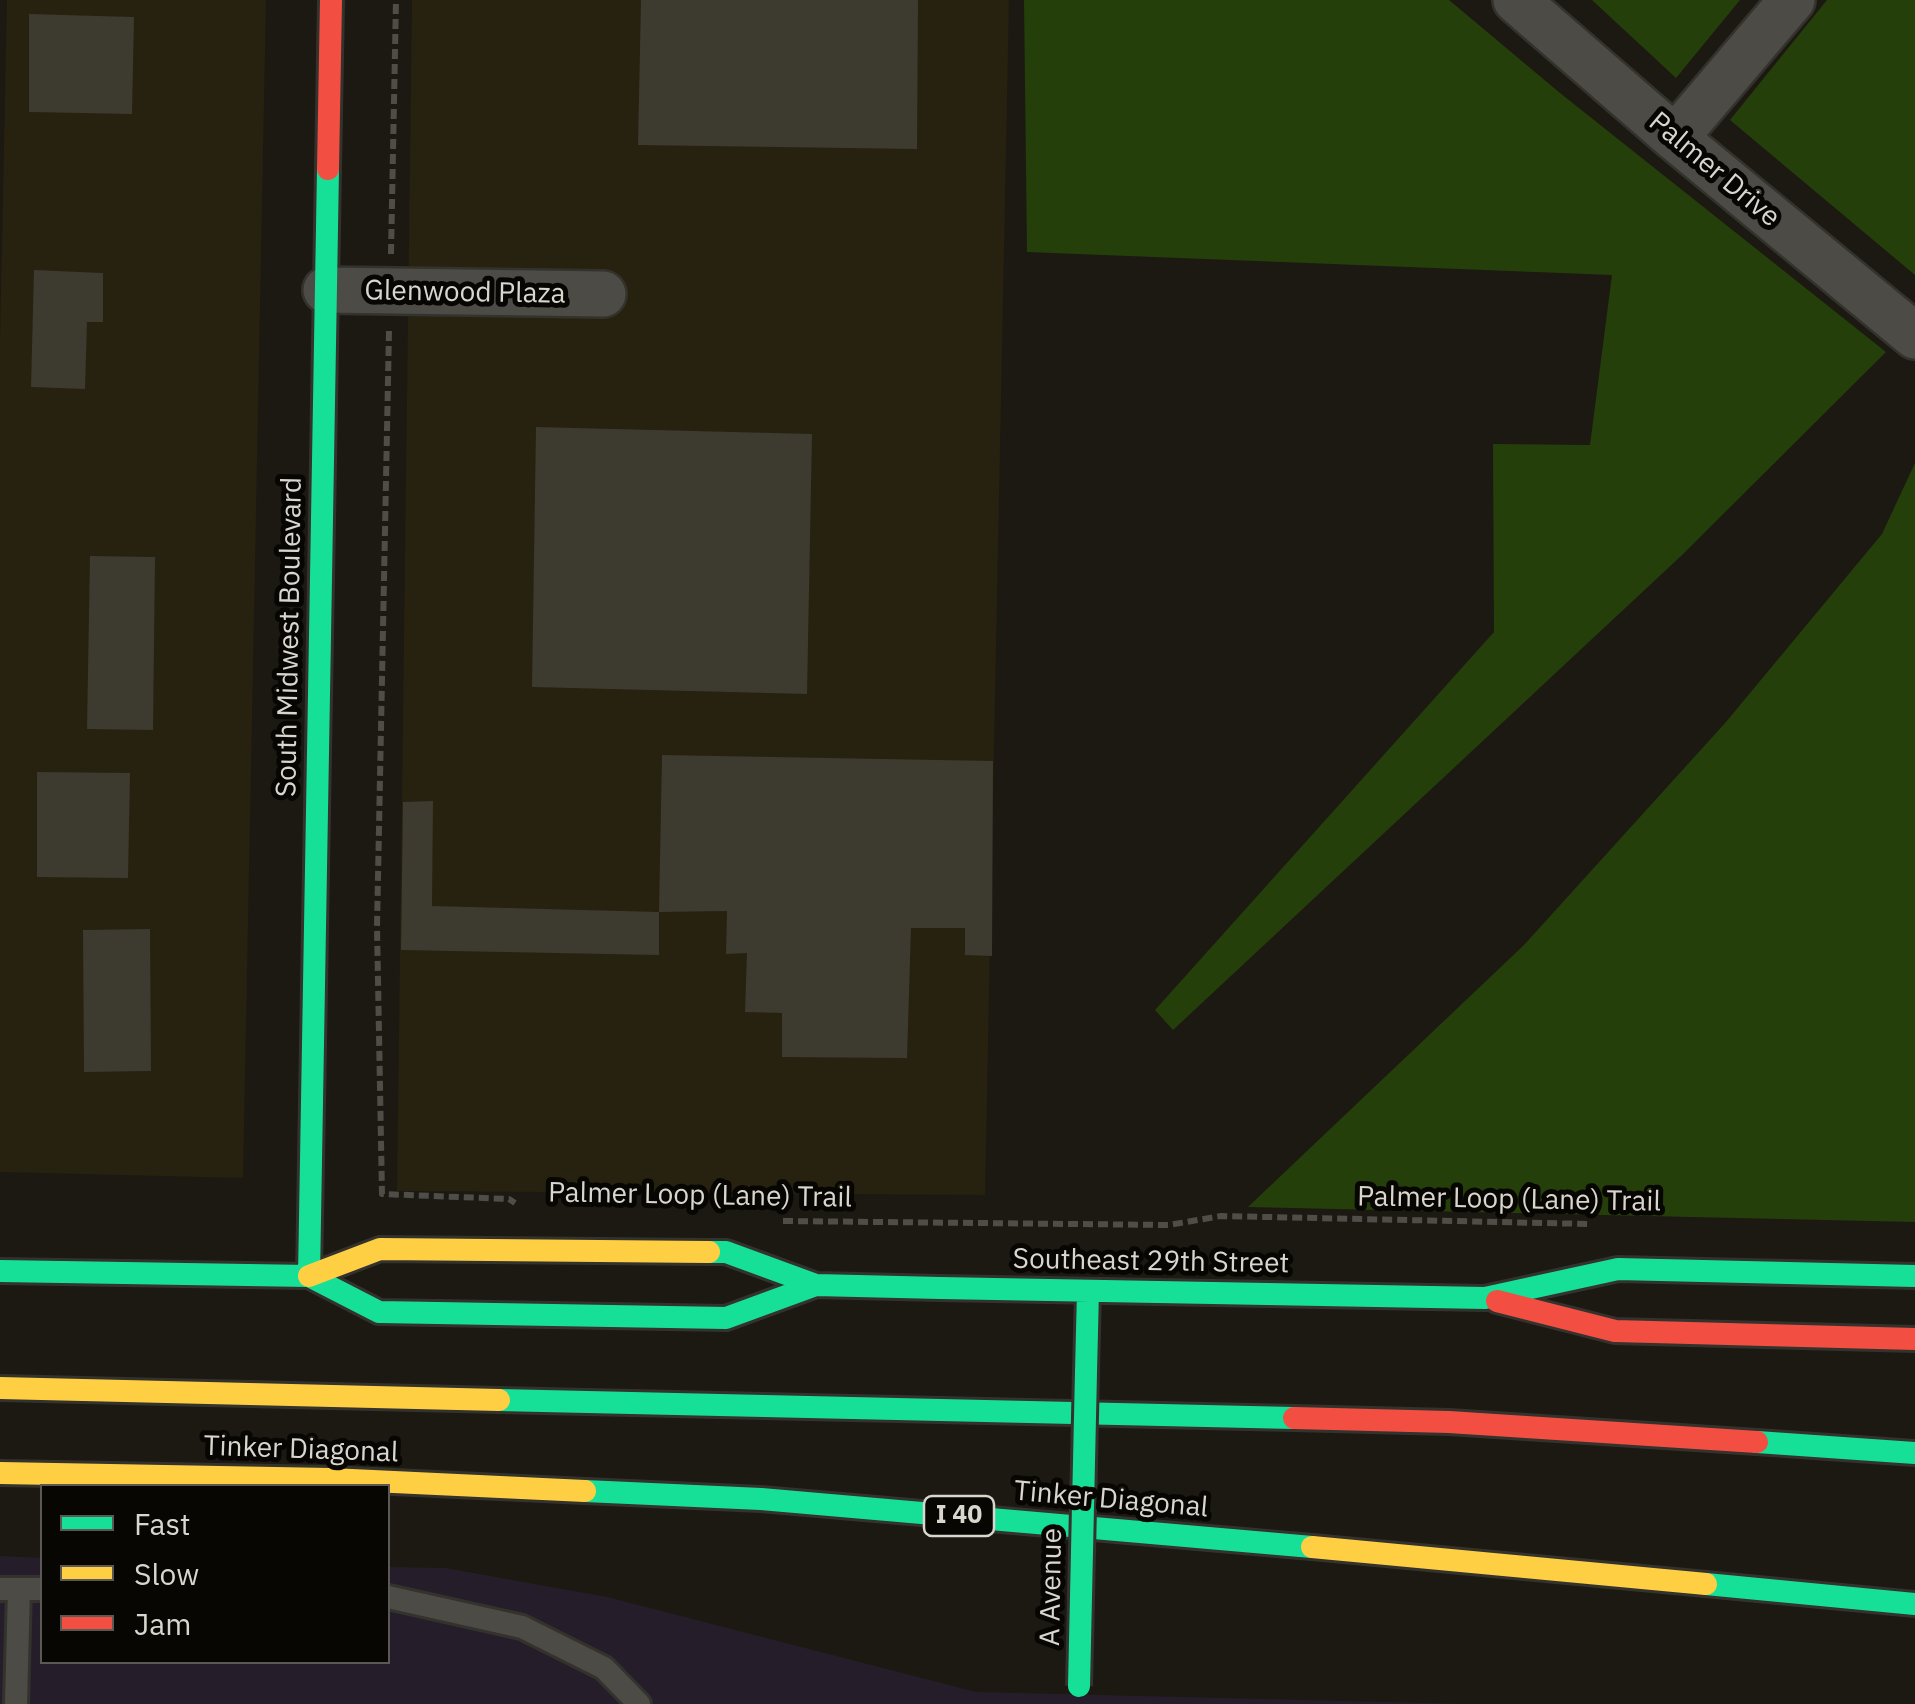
<!DOCTYPE html>
<style>
body{margin:0}
#map{position:relative;width:1915px;height:1704px;overflow:hidden;background:#1c1912;font-family:"IBM Plex Sans",sans-serif}
canvas{display:block}
.legend{position:absolute;left:40px;top:1484px;width:350px;height:180px;box-sizing:border-box;background:#080603;border:2px solid #5c5954;margin:0;padding:12px 18px;list-style:none;font-size:30px;color:#d9d6ce}
.legend li{display:flex;align-items:center;gap:20px;height:50px}
.legend b{width:50px;border:2px solid #5c5954}
</style>
<div id="map">
<canvas width="1915" height="1704"></canvas>
<ul class="legend">
<li><b style="height:12px;background:#16e098"></b>Fast</li>
<li><b style="height:12px;background:#ffcf43"></b>Slow</li>
<li><b style="height:12px;background:#f24e42"></b>Jam</li>
</ul>
</div>
<script>
const c = document.querySelector('canvas').getContext('2d');
c.lineJoin = 'round';
function fillPath(path, color) { c.fillStyle = color; c.fill(path, 'evenodd'); }
const toPath = rows => new Path2D(rows.map(r => 'M' + r).join(''));
function strokePath(path, color, width, dash) { c.strokeStyle = color; c.lineWidth = width; c.lineCap = dash ? 'butt' : 'round'; c.setLineDash(dash || []); c.stroke(path); }
function drawText(font, color, halo, rows, align = 'center') {
  c.font = font + ' "IBM Plex Sans",sans-serif'; c.lineWidth = 10; c.setLineDash([]); c.textBaseline = 'middle'; c.strokeStyle = halo; c.fillStyle = color; for (const [text, x, y, turn = 0] of rows) {
    c.save(); c.translate(x, y); c.rotate((+turn || 0) * Math.PI / 180); c.textAlign = isNaN(turn) ? turn : align; if (halo) c.strokeText(text, 0, 0); c.fillText(text, 0, 0); c.restore();
  }
}
fillPath(toPath([
 [7,0,266,0,243,1178,0,1172,0,340],
 [412,0,1009,0,985,1195,397,1191]
]), '#27210f');
fillPath(toPath([
 [0,1556,42,1558,42,1662,388,1662,388,1567,445,1568,607,1597,976,1692,1468,1704,0,1704]
]), '#251e2a');
fillPath(toPath([
 [1024,0,1449,0,1560,93,1886,352,1681,556,1173,1030,1155,1010,1494,632,1493,444,1590,445,1612,275,1027,252],
 [1592,0,1740,0,1676,78],
 [1827,0,1915,0,1915,275,1730,120],
 [1915,463,1915,1222,1248,1207,1524,945,1726,722,1882,534]
]), '#253f0b');
fillPath(toPath([
 [641,0,918,0,917,149,638,145],
 [29,14,134,17,132,114,29,112],
 [34,270,103,273,103,322,87,322,85,389,31,387],
 [536,427,812,434,807,694,532,687],
 [90,556,155,557,153,730,87,729],
 [662,755,993,761,992,956,965,955,965,928,911,928,907,1058,782,1057,782,1013,745,1012,747,953,726,954,727,911,659,912],
 [37,772,130,773,128,878,37,877],
 [433,801,432,906,659,912,659,955,401,950,403,802],
 [150,929,151,1071,84,1072,83,930]
]), '#3d3a2f');
const lane = toPath([
 [0,1589,42,1589],
 [388,1597,522,1627,604,1668,639,1704],
 [16,1704,19,1589]
]);
const street = toPath([
 [1516,0,1675,138,1915,336],
 [1675,138,1792,0],
 [326,290,603,294]
]);
const fast = toPath([
 [709,1252,726,1252,816,1285,940,1288,1485,1298,1618,1269,1915,1276],
 [0,1271,309,1276],
 [309,1276,328,169],
 [309,1276,379,1312,726,1318,816,1285],
 [1086,1372,1088,1291],
 [499,1400,1294,1418],
 [1757,1442,1915,1453],
 [585,1491,761,1499,1312,1547],
 [1706,1584,1915,1604]
]);
const slow = toPath([
 [309,1276,380,1249,709,1252],
 [0,1388,499,1400],
 [0,1473,330,1479,585,1491],
 [1312,1547,1706,1584]
]);
const jam = toPath([
 [328,169,331,0],
 [1497,1301,1615,1331,1915,1339],
 [1294,1418,1449,1422,1757,1442]
]);
strokePath(lane, '#34322d', 28);
strokePath(street, '#34322d', 50);
strokePath(fast, '#34322d', 28);
strokePath(slow, '#34322d', 28);
strokePath(jam, '#34322d', 28);
strokePath(toPath([
 [391,254,396,0],
 [389,331,377,927,382,1194,509,1199,515,1203],
 [783,1221,1169,1225,1221,1216,1590,1224]
]), '#4f4d48', 6, [10, 5]);
strokePath(lane, '#4d4b46', 22);
strokePath(street, '#4d4b46', 45);
strokePath(fast, '#16e098', 22);
strokePath(slow, '#ffcf43', 22);
strokePath(jam, '#f24e42', 22);
const fastBridge = toPath([
 [1079,1686,1086,1372]
]);
strokePath(fastBridge, '#34322d', 28, []);
strokePath(fastBridge, '#16e098', 22);
for (const [x, y, w] of [
 [959,1516,70]
]) { const box = new Path2D(); box.roundRect(x - w / 2, y - 20, w, 40, 8); c.fillStyle = '#080603'; c.fill(box); strokePath(box, '#d9d6ce', 2.5); }
drawText('bold 25px', '#d9d6ce', null, [
 ["I 40",959,1516]
]);
drawText('28px', '#d9d6ce', '#080603', [
 ["Palmer Drive",1714,170,40],
 ["Glenwood Plaza",465,293,1],
 ["South Midwest Boulevard",290,637,-89],
 ["Palmer Loop (Lane) Trail",700,1196,1],
 ["Palmer Loop (Lane) Trail",1509,1200,1],
 ["Southeast 29th Street",1151,1262,1],
 ["Tinker Diagonal",301,1450,2],
 ["Tinker Diagonal",1111,1500,5],
 ["A Avenue",1052,1587,-89]
]);
</script>
